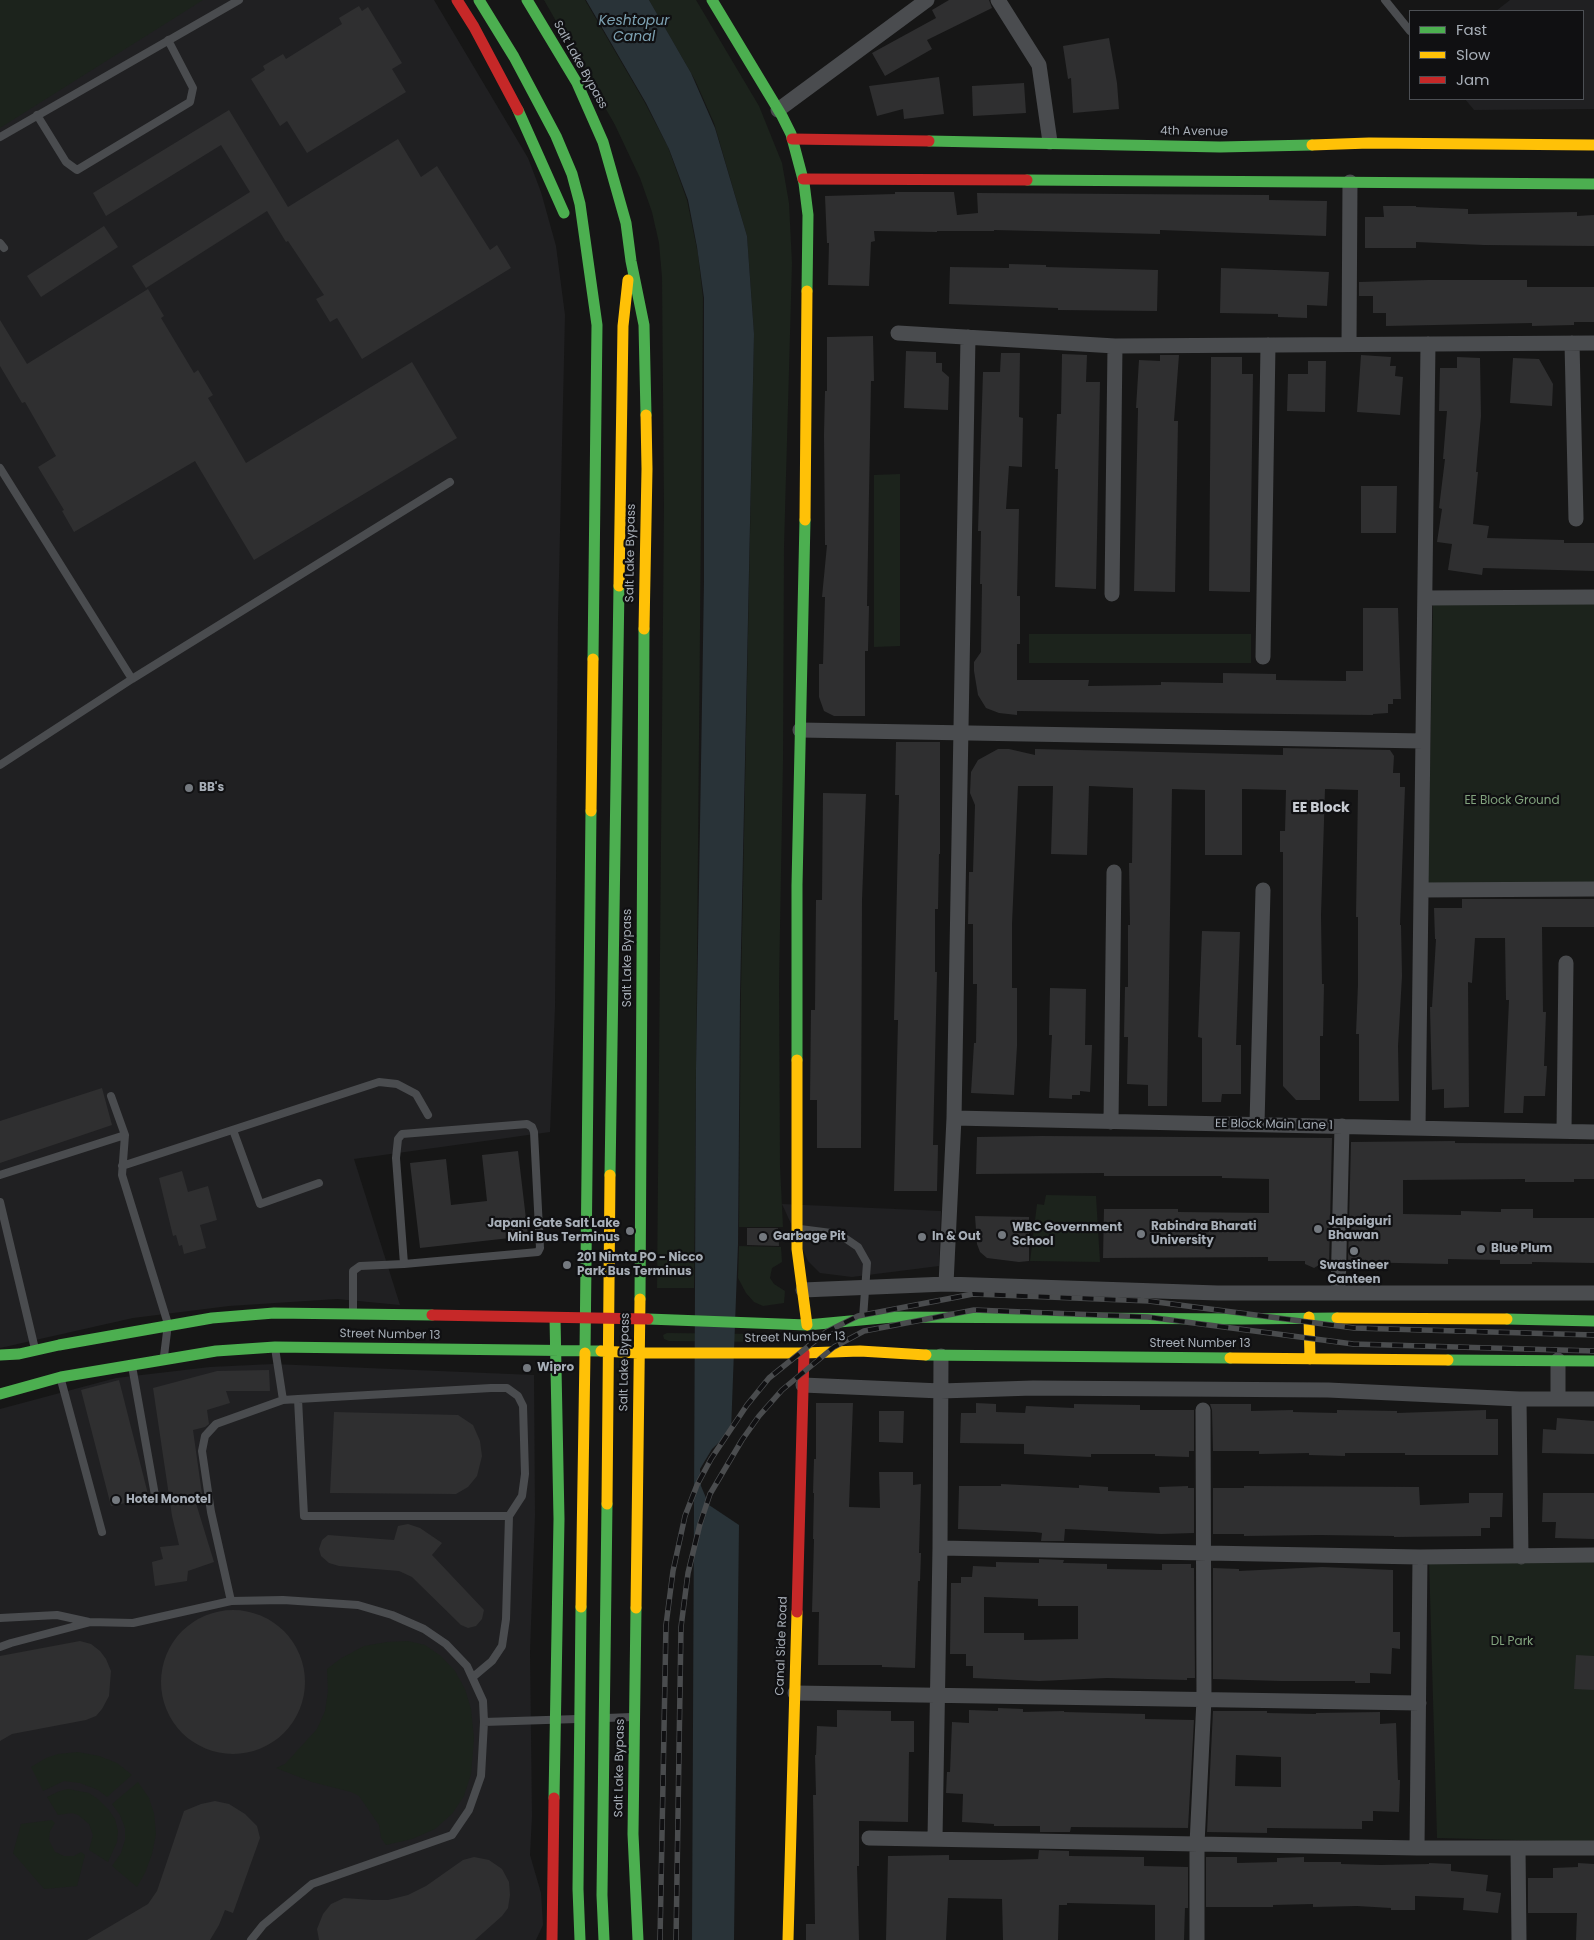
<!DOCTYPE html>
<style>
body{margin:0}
#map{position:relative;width:1594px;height:1940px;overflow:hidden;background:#161616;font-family:Poppins,sans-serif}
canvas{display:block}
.legend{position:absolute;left:1409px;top:10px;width:175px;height:90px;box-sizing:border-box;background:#101012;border:1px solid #4c4f54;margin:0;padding:6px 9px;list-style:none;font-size:15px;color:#a7aeb7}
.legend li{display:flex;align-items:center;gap:10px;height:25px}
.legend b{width:25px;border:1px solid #4c4f54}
</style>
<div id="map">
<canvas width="1594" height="1940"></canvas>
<ul class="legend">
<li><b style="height:6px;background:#4caf50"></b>Fast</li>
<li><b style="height:6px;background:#ffc107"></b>Slow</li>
<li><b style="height:6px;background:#c62828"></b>Jam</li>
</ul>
</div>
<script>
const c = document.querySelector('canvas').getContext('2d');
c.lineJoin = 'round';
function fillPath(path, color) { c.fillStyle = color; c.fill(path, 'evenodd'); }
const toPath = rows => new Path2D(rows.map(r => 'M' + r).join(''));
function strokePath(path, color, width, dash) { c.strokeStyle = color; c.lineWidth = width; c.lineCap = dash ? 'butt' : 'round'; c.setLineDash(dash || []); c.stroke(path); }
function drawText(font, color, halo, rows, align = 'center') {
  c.font = font + ' Poppins,sans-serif'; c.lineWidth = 4.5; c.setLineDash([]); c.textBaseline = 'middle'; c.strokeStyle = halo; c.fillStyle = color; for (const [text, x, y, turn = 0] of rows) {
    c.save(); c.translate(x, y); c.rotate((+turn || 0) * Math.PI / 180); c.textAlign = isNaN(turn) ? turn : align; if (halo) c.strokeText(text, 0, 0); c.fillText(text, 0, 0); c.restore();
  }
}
fillPath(toPath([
 [0,0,434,0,528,158,541,192,556,246,565,315,558,620,555,1007,550,1132,354,1159,400,1305,337,1299,229,1306,133,1318,0,1348],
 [1510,0,1594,0,1594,109,1474,110,1465,99,1583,99,1583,11,1496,11],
 [782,1204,941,1211,939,1266,852,1277,820,1273,808,1261],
 [273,1364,534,1375,535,1515,530,1652,532,1816,530,1855,541,1893,543,1925,536,1940,0,1940,0,1409,116,1378,210,1367]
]), '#202022');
fillPath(toPath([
 [0,0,203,0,0,128],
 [544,0,585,0,644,101,668,147,687,200,698,254,703,298,694,1288,657,1288,664,505,662,277,659,243,652,212,640,178,615,125],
 [649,0,696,0,759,106,782,163,789,203,792,263,784,547,783,761,779,984,780,1166,783,1227,739,1227,741,988,754,333,747,236,714,123,695,80],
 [900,474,900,646,874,647,874,475],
 [1594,603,1594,883,1428,884,1433,604],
 [1029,634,1251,634,1251,663,1029,663],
 [1046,1195,1096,1196,1100,1262,1030,1261,1037,1204,1044,1205],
 [739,1246,781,1247,782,1262,772,1268,770,1278,774,1284,785,1291,784,1303,763,1306,754,1302,746,1293,738,1278],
 [667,1333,762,1334,764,1338,762,1342,669,1341,664,1339,663,1335],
 [1429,1559,1594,1560,1594,1842,1437,1838],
 [408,1641,425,1645,441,1656,455,1671,465,1689,471,1709,474,1738,471,1774,464,1796,452,1814,435,1829,412,1839,386,1845,381,1838,379,1825,359,1796,351,1792,312,1782,276,1768,285,1764,317,1729,325,1711,328,1691,327,1669,340,1659,364,1646,387,1642],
 [78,1752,99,1756,117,1763,132,1775,107,1797,98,1790,80,1783,64,1781,43,1791,31,1767,46,1758,58,1754],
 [138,1782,149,1798,154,1813,156,1834,152,1854,145,1873,137,1887,112,1866,121,1853,125,1840,125,1828,120,1815,112,1804],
 [68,1789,89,1793,99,1800,108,1809,115,1819,118,1831,117,1842,108,1862,89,1850,93,1835,89,1824,78,1815,72,1813,58,1815,47,1797,60,1791],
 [52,1820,55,1823,50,1831,49,1840,55,1852,64,1856,74,1856,81,1852,85,1855,77,1886,44,1889,13,1853,21,1824]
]), '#1c231c');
fillPath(toPath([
 [586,0,649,0,691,73,715,128,747,236,754,334,740,996,738,1244,731,1431,712,1449,700,1469,701,1486,709,1505,739,1525,734,1940,692,1940,696,1068,704,581,704,298,697,247,688,200,669,149,646,103]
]), '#293338');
fillPath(toPath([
 [949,0,989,0,992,8,927,40,932,49,885,76,872,53,936,18,932,10],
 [359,6,362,11,368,7,402,63,392,69,406,92,307,153,287,121,280,126,251,79,265,70,263,66,283,54,286,59,342,24,339,18],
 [1109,38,1117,83,1119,109,1073,113,1071,78,1068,79,1063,46],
 [939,77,944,114,904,119,903,109,877,116,869,86],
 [1024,83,1026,113,973,116,972,86],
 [229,110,288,207,398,139,421,177,437,166,490,250,497,245,511,268,362,359,337,318,330,322,316,299,324,295,288,241,286,242,267,211,146,288,132,266,250,192,221,145,106,216,93,193],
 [895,192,954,192,957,215,978,213,977,193,1269,195,1269,200,1327,201,1326,236,1160,230,1160,234,994,230,994,231,937,231,937,232,874,231,875,241,871,242,869,286,828,285,829,243,827,243,825,196,895,194],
 [1383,206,1416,206,1416,207,1468,209,1468,214,1577,212,1577,216,1594,215,1594,246,1484,245,1416,242,1416,248,1365,248,1365,217,1384,217],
 [104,226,118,247,41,297,27,276],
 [1009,264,1046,265,1046,267,1158,270,1157,311,1058,310,1058,308,949,304,950,267,1009,268],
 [1221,268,1329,272,1327,306,1307,305,1307,318,1278,317,1278,314,1220,313],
 [1428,280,1527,280,1527,287,1594,287,1594,322,1574,322,1574,325,1532,326,1532,323,1386,326,1386,313,1373,313,1373,296,1359,296,1359,282],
 [148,289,164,316,161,318,194,373,198,370,213,395,208,398,246,463,412,362,457,438,254,560,195,461,74,532,62,511,64,510,38,467,56,456,25,402,22,403,0,366,0,320,27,364],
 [873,336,874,381,871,381,867,606,869,606,868,651,865,651,865,716,834,716,824,711,819,697,819,664,823,664,825,597,822,597,827,545,825,545,824,435,825,391,827,391,827,337],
 [906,351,936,352,936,363,942,363,942,371,949,377,948,410,904,408],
 [1001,353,1020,353,1019,417,1023,418,1022,467,1009,466,1006,509,1019,509,1017,596,1020,596,1020,644,1017,644,1017,680,1089,680,1088,686,1161,685,1161,682,1223,683,1223,673,1276,674,1276,680,1346,681,1346,671,1363,671,1363,608,1398,608,1401,699,1393,699,1393,704,1388,704,1388,713,1373,714,1373,715,1017,711,1017,715,999,713,986,708,978,695,974,671,974,662,981,652,982,584,980,584,981,531,978,531,983,372,1000,372],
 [1062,354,1087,355,1086,382,1100,382,1096,589,1055,587,1058,469,1055,469,1057,414,1061,414],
 [1160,355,1179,355,1174,421,1178,421,1175,592,1134,591,1138,408,1136,408,1139,360,1160,361],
 [1361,355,1391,357,1390,366,1396,366,1395,376,1403,377,1400,415,1357,412],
 [1211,357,1242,357,1242,374,1253,374,1250,592,1209,591],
 [1457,357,1480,358,1481,416,1476,472,1478,472,1473,524,1489,526,1487,538,1564,540,1564,543,1594,543,1594,571,1483,568,1482,575,1448,570,1452,544,1437,542,1442,509,1439,508,1445,459,1443,459,1447,411,1439,411,1440,368,1457,368],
 [1513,358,1539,359,1553,384,1552,406,1510,403],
 [1308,361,1326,361,1325,412,1287,411,1288,374,1308,374],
 [1361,486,1397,486,1396,533,1361,533],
 [896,742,940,742,940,854,939,854,938,909,935,909,935,972,937,972,933,1145,938,1145,937,1191,894,1191,898,1020,894,1020,899,795,895,795],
 [1283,748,1390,750,1394,756,1393,773,1400,773,1400,787,1405,787,1400,925,1401,925,1402,976,1398,1046,1399,1101,1359,1101,1359,1034,1356,1034,1358,984,1358,917,1356,917,1358,790,1325,789,1321,915,1322,984,1324,984,1323,1036,1320,1036,1320,1100,1296,1100,1283,1086,1283,852,1280,852,1280,831,1285,831,1286,790,1242,789,1242,855,1205,855,1205,790,1172,789,1167,1106,1148,1106,1148,1085,1127,1084,1128,1037,1124,1037,1125,987,1128,987,1128,925,1130,925,1129,863,1132,863,1133,788,1089,786,1087,855,1051,854,1053,786,1018,786,1012,924,1012,988,1017,988,1017,1046,1014,1095,971,1093,974,1043,976,1043,977,984,973,984,973,924,968,924,969,872,973,872,975,805,970,793,971,772,978,760,998,749,1009,749,1035,755,1035,749,1283,755],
 [823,793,866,794,862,900,861,1148,817,1148,817,1100,810,1100,811,1010,815,1010,816,900,822,900],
 [1462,899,1594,899,1594,927,1542,927,1543,1012,1546,1012,1544,1066,1547,1066,1545,1096,1524,1096,1523,1113,1504,1113,1509,1000,1506,1000,1505,938,1475,938,1472,983,1468,982,1469,1107,1444,1108,1444,1089,1432,1090,1430,1007,1432,1007,1436,939,1435,939,1434,908,1462,908],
 [1202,931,1240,932,1236,1045,1241,1045,1241,1094,1222,1094,1221,1102,1202,1102,1202,1038,1198,1037],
 [1050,988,1086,989,1085,1045,1092,1045,1090,1092,1080,1091,1080,1095,1072,1095,1072,1099,1049,1098,1052,1035,1049,1035],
 [102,1088,112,1125,0,1163,0,1121],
 [1042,1136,1332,1138,1329,1266,1328,1268,1319,1265,1314,1268,1305,1264,1305,1261,1268,1261,1268,1257,1103,1258,1104,1209,1178,1209,1178,1212,1269,1213,1269,1179,1222,1178,1222,1176,1104,1176,1104,1173,976,1174,977,1137],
 [1455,1141,1455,1143,1594,1144,1594,1179,1574,1179,1574,1182,1525,1182,1525,1179,1403,1180,1403,1214,1461,1215,1461,1211,1501,1212,1501,1209,1533,1209,1533,1218,1594,1218,1594,1263,1532,1262,1532,1264,1500,1264,1500,1260,1448,1259,1448,1264,1348,1262,1351,1142],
 [518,1151,528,1236,420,1248,410,1163,446,1159,451,1205,487,1201,482,1155],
 [182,1171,188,1192,208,1186,217,1220,200,1225,206,1248,184,1254,182,1245,179,1246,176,1235,173,1236,159,1178],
 [975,1216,1029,1217,1029,1261,1019,1262,987,1258,980,1252,977,1244],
 [747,1228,778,1228,779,1246,747,1245],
 [269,1370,270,1391,226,1391,230,1403,207,1410,209,1424,205,1427,193,1430,202,1494,195,1500,214,1562,188,1571,187,1581,155,1586,152,1562,163,1559,160,1547,179,1545,172,1516,153,1388,217,1371],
 [119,1380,149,1498,111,1506,81,1390],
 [816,1403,853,1403,849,1507,880,1508,879,1472,913,1472,913,1485,921,1484,919,1553,921,1553,920,1581,918,1581,915,1668,882,1667,882,1665,818,1665,819,1612,812,1612,814,1539,813,1539,814,1493,813,1493,814,1459,816,1459],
 [976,1403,996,1404,996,1412,1025,1413,1026,1406,1074,1408,1074,1404,1140,1405,1140,1410,1194,1410,1194,1451,1189,1451,1189,1457,1155,1456,1155,1454,1091,1454,1091,1457,1024,1454,1024,1444,960,1443,961,1413,976,1413],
 [1210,1404,1251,1404,1251,1411,1293,1410,1293,1412,1337,1413,1337,1410,1397,1411,1397,1413,1486,1410,1486,1419,1498,1419,1498,1455,1405,1455,1405,1453,1345,1453,1345,1456,1309,1455,1309,1453,1259,1454,1259,1451,1213,1451,1212,1410],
 [879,1411,904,1411,903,1443,879,1442],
 [334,1412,458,1415,473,1425,480,1441,482,1456,477,1476,468,1487,456,1494,330,1493],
 [1557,1418,1594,1421,1594,1454,1542,1453,1543,1429,1556,1430],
 [1001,1484,1079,1488,1079,1485,1108,1487,1108,1491,1160,1493,1159,1487,1188,1486,1188,1488,1194,1488,1194,1533,1161,1534,1065,1529,1064,1541,1041,1541,1042,1533,1035,1532,958,1529,959,1486,1001,1486],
 [1244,1486,1419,1487,1420,1505,1469,1503,1469,1493,1503,1493,1502,1517,1490,1517,1490,1528,1481,1528,1481,1536,1394,1537,1394,1536,1319,1535,1244,1536,1244,1534,1213,1534,1213,1488,1244,1488],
 [1543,1493,1594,1493,1594,1539,1555,1538,1556,1522,1542,1522],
 [408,1524,420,1528,442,1543,432,1555,484,1610,482,1619,476,1626,468,1628,461,1625,412,1577,399,1571,339,1566,329,1563,321,1556,319,1549,322,1540,328,1535,394,1540,398,1526],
 [1039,1559,1064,1560,1063,1563,1067,1563,1107,1564,1107,1569,1162,1570,1162,1564,1191,1564,1191,1568,1194,1568,1195,1678,1187,1678,1187,1680,1107,1678,1039,1681,973,1678,973,1666,966,1666,966,1654,950,1654,951,1583,961,1583,961,1577,972,1577,973,1566,996,1567,996,1562,1039,1563],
 [984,1597,1038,1599,1038,1606,1078,1606,1078,1639,1024,1640,1024,1633,984,1633],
 [1322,1567,1393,1570,1393,1632,1400,1632,1400,1649,1392,1648,1391,1674,1370,1673,1370,1683,1355,1683,1355,1681,1281,1681,1213,1679,1213,1568,1239,1569,1239,1571],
 '161 1682a72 72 0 1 1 144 0a72 72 0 1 1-144 0Z',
 [80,1641,91,1644,100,1651,106,1659,111,1671,109,1696,102,1709,96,1716,86,1720,12,1734,0,1741,0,1656],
 [1576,1655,1594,1656,1594,1690,1574,1689],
 [998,1708,1023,1709,1023,1712,1064,1711,1064,1712,1145,1714,1145,1719,1194,1720,1188,1828,1071,1827,1070,1832,1040,1832,1040,1826,994,1826,994,1824,962,1822,963,1794,946,1793,947,1772,950,1772,952,1722,969,1723,969,1710,998,1711],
 [837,1710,891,1711,891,1721,914,1721,914,1752,909,1752,908,1822,859,1821,859,1866,857,1866,859,1940,806,1940,806,1924,815,1924,813,1795,816,1795,815,1755,816,1755,817,1726,837,1727],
 [1213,1711,1267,1711,1267,1713,1316,1714,1316,1713,1380,1712,1380,1724,1396,1723,1398,1780,1400,1780,1399,1812,1373,1811,1373,1821,1362,1821,1362,1829,1267,1828,1267,1833,1207,1832],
 [1236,1755,1281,1757,1281,1787,1235,1786],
 [215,1801,229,1804,245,1814,257,1826,260,1838,233,1913,225,1910,219,1925,210,1940,87,1940,148,1904,157,1891,184,1811,201,1804],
 [1039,1850,1069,1851,1069,1856,1144,1857,1144,1866,1188,1867,1188,1908,1185,1908,1184,1940,1155,1940,1155,1905,1067,1903,1067,1905,1059,1905,1058,1940,1003,1940,1002,1899,948,1898,946,1940,886,1940,888,1856,949,1855,949,1860,1002,1860,1038,1859],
 [474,1857,489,1860,502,1869,509,1882,510,1895,508,1908,502,1916,475,1940,319,1940,317,1929,323,1914,331,1904,344,1898,373,1900,388,1900,408,1895,426,1886,463,1860],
 [1206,1857,1237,1857,1237,1863,1277,1862,1277,1858,1304,1857,1304,1862,1341,1862,1341,1864,1380,1865,1429,1864,1429,1863,1451,1864,1451,1871,1488,1875,1486,1891,1501,1893,1498,1913,1463,1910,1464,1898,1415,1896,1415,1910,1391,1910,1391,1908,1357,1906,1313,1907,1313,1904,1273,1905,1273,1907,1206,1907],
 [1578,1863,1594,1864,1594,1940,1576,1940,1577,1913,1528,1913,1528,1878,1553,1878,1553,1868,1578,1867]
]), '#2f2f30');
strokePath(toPath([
 [1385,0,1410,31],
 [37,115,66,162,77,170,190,102,193,88,168,40],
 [0,137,239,0],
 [0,243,4,248],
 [0,468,132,679],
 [0,765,132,679,450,482],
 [111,1096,125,1135,122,1175,168,1324,164,1356],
 [233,1130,260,1204,319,1183],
 [122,1166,379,1082,397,1084,416,1094,428,1115],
 [0,1175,125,1135],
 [0,1202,35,1349],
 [800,1229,839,1234,858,1247,867,1263,863,1318],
 [353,1312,353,1271,360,1266,404,1264,538,1252,540,1248,534,1132,532,1127,527,1124,402,1134,398,1139,396,1158,404,1264],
 [132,1366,156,1501],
 [61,1380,102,1532],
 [298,1399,491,1388,507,1388,518,1396,523,1406,525,1474,522,1496,509,1516,506,1619,502,1646,492,1661,473,1677],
 [283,1400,298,1399,304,1516,509,1516],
 [231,1601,211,1512,202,1451,205,1436,216,1424,283,1400,275,1348],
 [0,1618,57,1615,89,1622,133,1623,231,1601,283,1600,358,1605,392,1615,424,1629,446,1644,467,1666,483,1701,484,1722,481,1776,469,1810,452,1835,312,1884,263,1925,251,1940],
 [0,1647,11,1643,87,1623],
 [606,1718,632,1717],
 [484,1722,577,1719]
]), '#4a4c4f', 8);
strokePath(toPath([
 [998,0,1039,65,1050,142],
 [778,110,927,0],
 [898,333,1115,346,1594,343],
 [1572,343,1576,519],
 [1349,344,1350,182],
 [1112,594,1115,346],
 [1425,598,1594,597],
 [1263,657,1268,345],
 [800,730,1423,741],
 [1421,890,1594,889],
 [954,1118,1594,1132],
 [1111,1122,1114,872],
 [1257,1124,1263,890],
 [1418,1128,1428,344],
 [1564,1131,1566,963],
 [946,1284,954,1118,968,337],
 [803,1290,946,1284,1218,1293,1594,1293],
 [1338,1293,1342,1126],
 [1558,1360,1558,1399],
 [803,1385,941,1391,1033,1388,1328,1390,1519,1399,1594,1399],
 [1519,1399,1521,1557],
 [940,1548,1420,1557,1594,1555],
 [795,1693,1419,1703],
 [869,1838,1417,1848,1594,1848],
 [935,1838,940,1548,941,1356],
 [1417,1848,1420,1557],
 [1518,1848,1519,1940],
 [1197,1940,1197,1844,1204,1699,1203,1410]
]), '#4a4c4f', 15);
strokePath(toPath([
 [479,0,514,57,556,136,572,174,580,204,597,325,593,659],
 [527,0,577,83,603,142,626,223,631,261,644,325,646,415],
 [712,0,782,116,791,134,804,183,808,215,807,291],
 [518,110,564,213],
 [929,141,1220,147,1312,145],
 [1027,180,1594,184],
 [797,1060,797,885,805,520],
 [610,1175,619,586],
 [640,1299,644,629],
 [648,1319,807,1325,893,1317,1242,1319,1337,1318],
 [1507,1319,1594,1321],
 [585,1353,591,811],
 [0,1355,19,1354,59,1345,212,1318,274,1313,432,1315],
 [926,1355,1230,1358],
 [1448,1360,1594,1361],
 [0,1394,61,1377,216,1351,275,1347,601,1351],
 [636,1608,633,1834,638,1940],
 [554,1798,559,1519,555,1318],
 [580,1940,578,1889,581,1607],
 [604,1940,602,1895,607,1504]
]), '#4caf50', 11);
strokePath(toPath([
 [1312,145,1369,143,1594,145],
 [805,520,807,291],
 [619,586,623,326,628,280],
 [644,629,647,469,646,415],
 [591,811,593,659],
 [797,1060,797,1249,807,1325],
 [1309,1317,1310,1359],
 [1337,1318,1507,1319],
 [601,1351,638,1353,804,1353,860,1351,926,1355],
 [1230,1358,1448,1360],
 [607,1504,610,1175],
 [581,1607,585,1353],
 [636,1608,640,1299],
 [788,1940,797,1612]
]), '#ffc107', 11);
strokePath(toPath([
 [457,0,474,27,518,110],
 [792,139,929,141],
 [803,179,1027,180],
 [432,1315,648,1319],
 [797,1612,804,1353],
 [552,1940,554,1798]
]), '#c62828', 11);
const rail = toPath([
 [660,1940,666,1625,673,1571,685,1516,697,1485,711,1459,747,1405,769,1378,826,1332,858,1316,973,1294,1149,1301,1354,1328,1594,1335],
 [676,1940,681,1627,688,1573,700,1524,710,1494,742,1440,759,1416,782,1390,834,1347,864,1331,974,1310,1148,1317,1353,1344,1594,1351]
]);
strokePath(rail, '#4a4c4e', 5.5);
strokePath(rail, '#101012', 4, [11]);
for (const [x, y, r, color] of [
 [189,788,5,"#74797f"],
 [1318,1229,5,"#74797f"],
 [630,1231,5,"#74797f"],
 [1141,1234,5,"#74797f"],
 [1002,1235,5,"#74797f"],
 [763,1237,5,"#74797f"],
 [922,1237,5,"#74797f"],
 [1481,1249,5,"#74797f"],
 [1354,1251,5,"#74797f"],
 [567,1265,5,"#74797f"],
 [527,1368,5,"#74797f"],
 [116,1500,5,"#74797f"]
]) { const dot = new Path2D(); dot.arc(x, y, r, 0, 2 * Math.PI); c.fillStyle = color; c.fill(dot); strokePath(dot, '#101012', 2); }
drawText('12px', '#a7aeb7', '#101012', [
 ["Salt Lake Bypass",580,65,61],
 ["4th Avenue",1194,132,1],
 ["Salt Lake Bypass",631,553,-89],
 ["Salt Lake Bypass",628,958,-90],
 ["EE Block Main Lane 1",1274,1125,1],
 ["Street Number 13",390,1335,1],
 ["Street Number 13",795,1338,-1],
 ["Street Number 13",1200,1344],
 ["Salt Lake Bypass",625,1362,-89],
 ["Canal Side Road",782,1646,-88],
 ["Salt Lake Bypass",620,1768,-89]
]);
drawText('bold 12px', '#a7aeb7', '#101012', [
 ["BB's",199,788],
 ["Jalpaiguri",1328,1222],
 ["Bhawan",1328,1236],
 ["Japani Gate Salt Lake",620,1224,"right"],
 ["Mini Bus Terminus",620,1238,"right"],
 ["Rabindra Bharati",1151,1227],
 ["University",1151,1241],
 ["WBC Government",1012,1228],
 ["School",1012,1242],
 ["Garbage Pit",773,1237],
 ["In & Out",932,1237],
 ["Blue Plum",1491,1249],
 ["201 Nimta PO - Nicco",577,1258],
 ["Park Bus Terminus",577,1272],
 ["Swastineer",1354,1266,"center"],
 ["Canteen",1354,1280,"center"],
 ["Wipro",537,1368],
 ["Hotel Monotel",126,1500]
], 'left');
drawText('12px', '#81a27d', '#101012', [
 ["EE Block Ground",1512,801],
 ["DL Park",1512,1642]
]);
drawText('italic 14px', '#7da2b3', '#101012', [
 ["Keshtopur",634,21],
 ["Canal",634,37]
]);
drawText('bold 14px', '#c8ccd3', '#101012', [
 ["EE Block",1321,808]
]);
</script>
